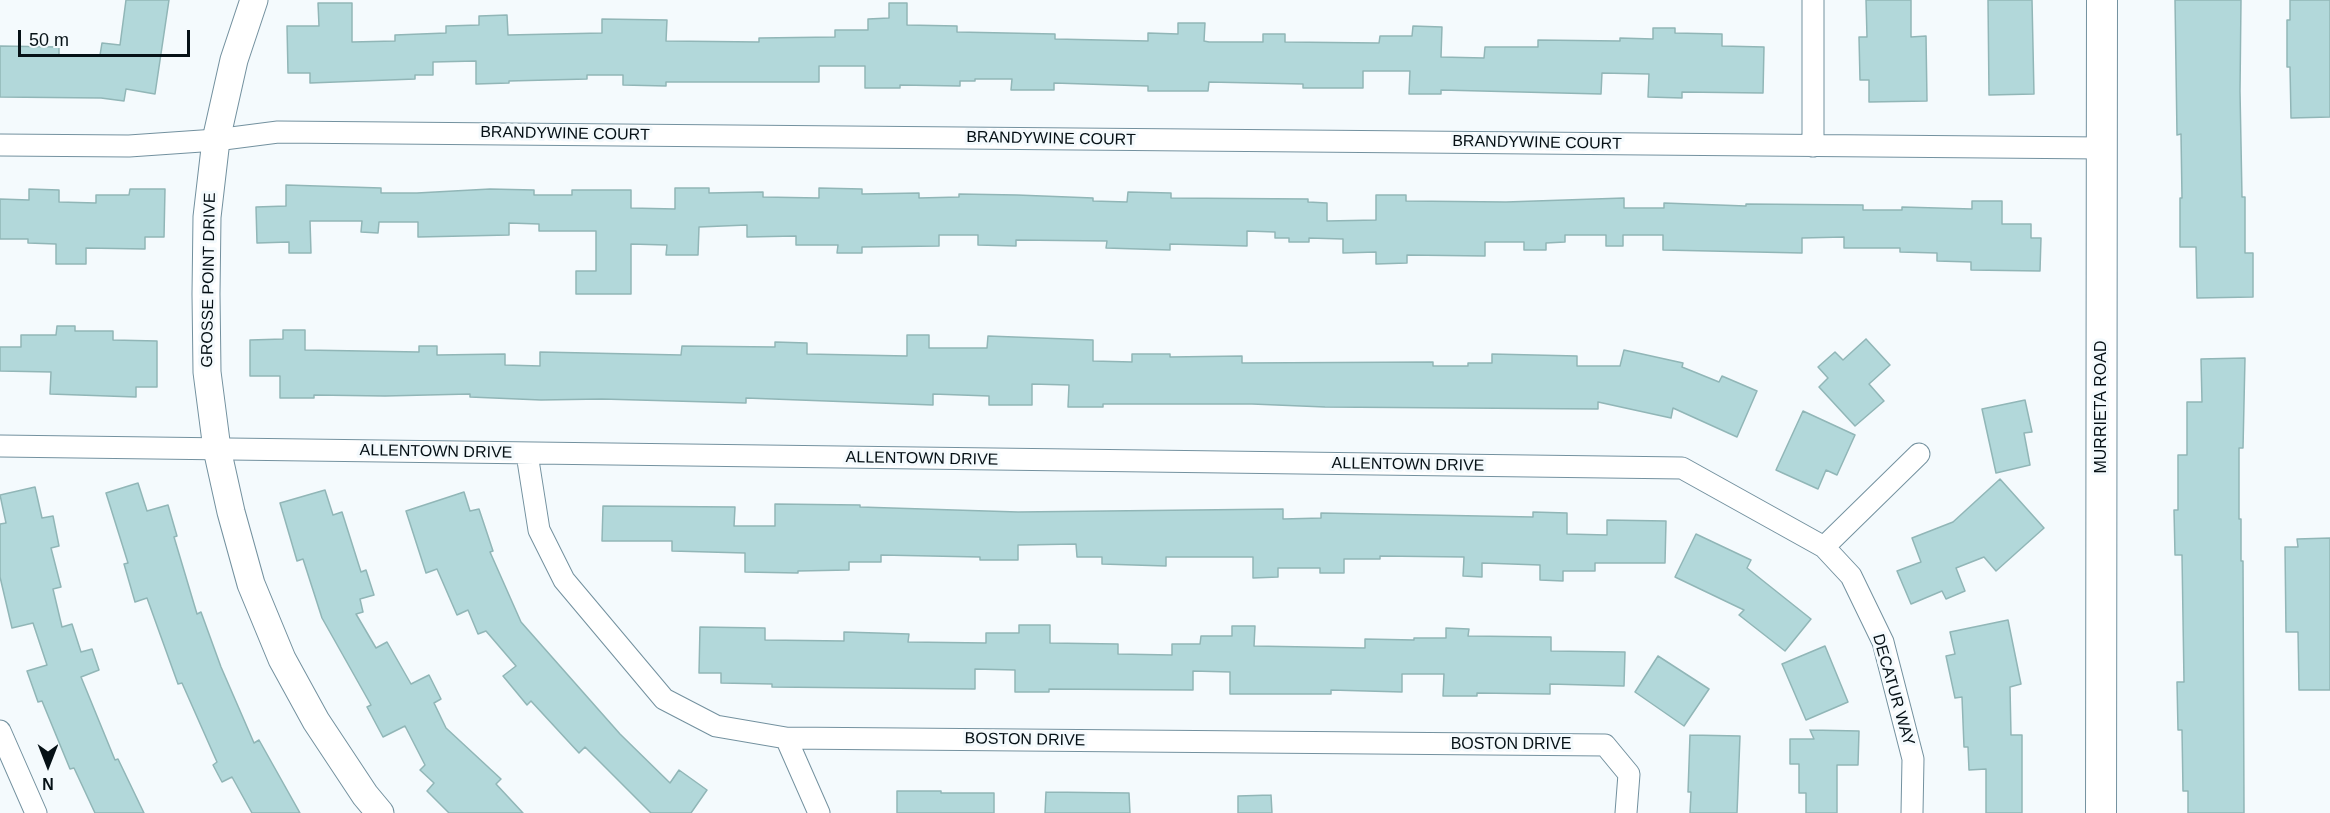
<!DOCTYPE html>
<style>
body{margin:0}
#map{position:relative;width:2330px;height:813px;overflow:hidden;background:#f4fafd;font-family:Helvetica,sans-serif}
canvas{display:block}
.north{position:absolute;left:18px;top:735px;width:60px;height:60px;-webkit-text-stroke:4px #f4fafd;paint-order:stroke;rotate:180deg;font-size:16px;font-weight:700;line-height:24px;text-align:center;color:#061116}
.north::after{content:'';display:block;margin:auto;width:21px;height:27px;background:#061116;clip-path:polygon(50% 0,100% 100%,50% 72%,0 100%)}
.scale{position:absolute;left:18px;top:30px;width:172px;height:27px;box-sizing:border-box;border:3px solid #061116;border-top:0;padding-left:8px;font-size:18px;line-height:21px;white-space:nowrap;color:#061116;-webkit-text-stroke:4px #f4fafd;paint-order:stroke}
</style>
<div id="map">
<canvas width="2330" height="813"></canvas>
<div class="north">N</div>
<div class="scale">50 m</div>
</div>
<script>
const c = document.querySelector('canvas').getContext('2d');
c.lineJoin = 'round';
function fillPath(path, color) { c.fillStyle = color; c.fill(path, 'evenodd'); }
const toPath = rows => new Path2D(rows.map(r => 'M' + r).join(''));
function strokePath(path, color, width, dash) { c.strokeStyle = color; c.lineWidth = width; c.lineCap = dash ? 'butt' : 'round'; c.setLineDash(dash || []); c.stroke(path); }
function drawText(font, color, halo, rows, align = 'center') {
  c.font = font + ' Helvetica,sans-serif'; c.lineWidth = 6; c.setLineDash([]); c.textBaseline = 'middle'; c.strokeStyle = halo; c.fillStyle = color; for (const [text, x, y, turn = 0] of rows) {
    c.save(); c.translate(x, y); c.rotate((+turn || 0) * Math.PI / 180); c.textAlign = isNaN(turn) ? turn : align; if (halo) c.strokeText(text, 0, 0); c.fillText(text, 0, 0); c.restore();
  }
}
const building = toPath([
 [126,0,169,0,155,94,126,89,124,101,101,98,0,97,0,46,59,47,59,55,100,55,102,43,120,45,126,0],
 [1866,0,1911,0,1911,37,1926,36,1927,101,1869,102,1869,80,1860,80,1859,37,1867,37,1866,0],
 [1988,0,2032,0,2034,94,1989,95,1988,0],
 [2175,0,2241,0,2240,91,2242,197,2245,197,2245,253,2253,253,2253,297,2197,298,2196,247,2180,247,2180,198,2182,198,2181,134,2177,135,2175,0],
 [2290,0,2330,0,2330,117,2291,118,2290,67,2287,67,2287,20,2290,20,2290,0],
 [318,3,352,3,352,42,395,41,395,35,446,33,446,26,479,25,479,16,507,15,508,35,602,33,602,19,667,20,666,41,759,42,759,38,835,37,835,30,868,30,868,19,889,18,889,3,907,3,907,25,957,26,957,32,1055,34,1055,39,1148,41,1148,33,1178,34,1178,23,1205,23,1204,41,1209,42,1263,42,1263,34,1285,34,1285,42,1379,43,1380,36,1412,36,1413,26,1442,27,1441,57,1484,58,1485,47,1538,47,1538,40,1620,41,1620,38,1653,39,1653,28,1675,28,1675,33,1722,34,1722,46,1764,47,1763,93,1682,92,1682,98,1648,97,1649,74,1602,73,1601,94,1441,90,1441,94,1409,94,1410,71,1363,71,1363,88,1303,88,1303,84,1209,82,1208,91,1148,91,1148,86,1054,83,1054,90,1011,90,1012,79,975,79,975,81,960,81,960,86,900,85,900,88,865,88,865,66,819,66,819,82,666,82,666,86,623,85,623,75,587,75,587,79,509,81,509,83,476,84,476,61,433,62,433,75,415,75,415,79,310,83,310,73,288,73,287,26,319,26,318,3],
 [286,185,381,188,381,193,417,193,490,189,534,190,534,195,572,195,572,190,631,190,631,208,675,209,675,188,709,188,709,193,763,192,763,197,819,198,819,188,862,189,862,194,919,193,919,198,959,197,959,194,1017,195,1093,198,1093,201,1127,202,1128,192,1171,193,1171,198,1308,199,1308,202,1327,203,1327,221,1376,220,1376,195,1406,195,1406,201,1506,202,1624,198,1624,208,1664,208,1664,203,1746,206,1746,204,1863,205,1863,210,1902,210,1902,207,1972,209,1972,201,2002,201,2002,224,2031,224,2031,238,2041,238,2040,271,1971,270,1971,262,1937,261,1937,253,1900,252,1900,248,1844,248,1844,237,1802,238,1802,253,1663,250,1663,235,1623,235,1623,246,1606,246,1606,235,1565,235,1565,242,1546,243,1546,250,1524,250,1524,242,1485,242,1485,256,1407,255,1407,263,1376,264,1376,252,1343,253,1343,239,1309,238,1309,242,1289,242,1289,238,1275,238,1275,232,1247,231,1247,246,1170,244,1170,250,1106,248,1107,241,1016,240,1016,246,978,245,978,235,939,235,939,246,862,247,862,253,837,253,838,245,796,245,796,236,747,237,747,225,699,227,698,255,666,255,667,245,631,244,631,294,576,294,576,271,596,271,596,231,539,231,539,224,509,223,509,235,418,237,418,222,379,222,378,233,361,232,362,221,310,221,311,253,289,253,289,242,257,243,256,207,286,206,286,185],
 [29,189,59,190,59,202,96,203,96,195,129,195,130,189,165,189,164,237,145,237,145,249,86,248,86,264,56,264,56,244,28,243,28,239,0,239,0,199,29,200,29,189],
 [57,326,75,326,75,331,113,331,113,340,157,341,157,387,136,387,136,397,50,394,51,372,0,371,0,347,21,347,21,335,56,335,57,326],
 [283,330,305,330,305,350,419,352,419,346,437,346,437,355,505,354,505,365,540,366,540,352,681,355,682,346,775,347,775,342,807,343,807,354,907,356,907,335,929,335,929,348,987,348,988,336,1093,340,1093,361,1132,362,1132,354,1170,354,1170,357,1242,356,1242,363,1433,362,1433,366,1468,366,1468,363,1492,363,1492,354,1577,356,1577,366,1620,366,1624,350,1683,363,1682,367,1719,382,1722,376,1757,391,1737,437,1673,408,1671,418,1598,402,1598,409,1325,407,1252,404,1103,404,1103,407,1068,407,1069,385,1032,384,1032,405,989,405,989,396,933,394,933,405,746,398,746,403,602,399,541,400,470,397,470,394,385,396,314,395,314,398,280,398,280,376,250,376,250,340,283,339,283,330],
 [1866,339,1890,365,1869,384,1884,401,1855,426,1819,387,1828,378,1818,367,1835,352,1843,360,1866,339],
 [2245,358,2243,448,2239,448,2239,519,2241,519,2241,561,2243,561,2244,813,2188,813,2188,791,2183,791,2182,730,2178,730,2177,682,2184,682,2182,555,2175,555,2174,510,2178,510,2178,455,2187,455,2187,402,2202,402,2201,359,2245,358],
 [2025,400,2032,432,2024,433,2030,465,1996,473,1982,409,2025,400],
 [1803,411,1855,435,1837,475,1826,470,1818,489,1776,470,1803,411],
 [2000,479,2044,528,1996,571,1984,557,1956,568,1965,591,1946,599,1942,591,1911,604,1897,571,1921,562,1912,538,1953,522,2000,479],
 [138,483,147,511,168,505,177,536,174,537,197,614,201,612,221,667,254,743,259,740,300,813,252,813,232,777,222,782,213,765,217,762,182,683,178,684,147,598,135,602,124,564,128,563,106,493,138,483],
 [35,487,42,518,53,516,59,546,51,548,61,587,53,589,62,627,72,624,81,652,92,649,99,670,81,677,115,760,118,759,144,813,95,813,74,768,70,769,42,701,38,702,27,671,47,665,33,623,12,628,0,577,0,524,6,523,0,495,35,487],
 [325,490,333,515,342,512,361,572,366,570,374,595,360,599,363,612,356,614,376,648,387,642,411,684,429,675,441,699,434,703,446,728,501,779,496,784,523,813,449,813,427,791,434,783,420,770,425,765,405,726,383,737,367,707,371,705,322,618,303,559,297,561,280,503,325,490],
 [464,492,470,511,479,509,493,551,490,552,521,622,620,734,670,783,679,770,707,790,691,813,651,813,585,747,579,753,531,701,527,705,503,676,516,666,486,631,478,634,468,610,457,615,437,569,426,573,406,511,464,492],
 [775,504,860,505,860,507,1018,512,1283,509,1283,519,1321,518,1321,513,1533,517,1533,512,1567,513,1567,534,1607,535,1607,520,1666,521,1665,563,1595,563,1595,571,1563,571,1563,581,1540,580,1540,565,1482,563,1482,577,1463,576,1464,557,1380,556,1380,559,1344,559,1344,573,1320,573,1320,568,1278,568,1278,577,1253,578,1253,557,1166,557,1166,566,1102,564,1102,557,1077,557,1076,544,1018,545,1018,560,980,560,980,557,881,555,881,562,849,562,849,570,798,571,798,573,745,572,745,553,672,551,672,541,602,541,603,506,735,507,734,526,775,526,775,504],
 [1696,534,1751,560,1747,568,1811,619,1785,651,1739,615,1744,610,1675,577,1696,534],
 [2330,538,2330,690,2299,690,2298,632,2286,632,2285,547,2298,547,2297,539,2330,538],
 [2008,620,2021,684,2010,687,2011,735,2022,735,2022,813,1986,813,1986,769,1969,770,1968,747,1964,747,1962,697,1955,698,1946,656,1955,654,1950,632,2008,620],
 [1019,625,1050,625,1050,643,1118,644,1118,654,1172,655,1172,644,1200,644,1201,636,1232,636,1232,626,1255,626,1254,646,1365,648,1365,639,1414,640,1414,638,1446,638,1446,628,1469,629,1468,636,1551,637,1551,651,1625,652,1624,686,1550,684,1550,694,1477,693,1477,696,1443,696,1444,674,1402,674,1402,692,1331,690,1331,694,1230,694,1230,672,1193,671,1193,690,1049,689,1049,692,1015,692,1015,670,975,669,975,689,772,687,772,684,721,683,721,673,699,673,700,627,765,628,765,640,844,641,844,632,909,634,908,642,986,643,986,633,1019,633,1019,625],
 [1825,646,1848,702,1806,720,1782,664,1825,646],
 [1658,656,1709,689,1684,726,1635,692,1658,656],
 [1810,730,1859,731,1858,765,1837,765,1837,813,1806,813,1806,793,1799,793,1799,764,1790,764,1790,739,1814,739,1810,730],
 [1690,735,1740,736,1737,813,1690,813,1691,792,1688,792,1690,735],
 [897,791,941,791,941,793,994,793,994,813,897,813,897,791],
 [1046,792,1129,793,1130,813,1045,813,1046,792],
 [1271,795,1272,813,1238,813,1238,796,1271,795]
]);
fillPath(building, '#b2d8da');
strokePath(building, '#91b6b7', 1.5);
const minor = toPath([
 [1813,0,1813,146],
 [0,145,129,146,216,140,278,132,2102,148],
 [0,446,1682,468,1824,547,1851,576,1883,642,1913,759,1912,813],
 [527,454,539,530,564,580,664,699,716,726,786,738,1605,745,1629,774,1626,813],
 [1824,547,1919,454],
 [0,731,36,813],
 [786,738,819,813]
]);
const tertiary = toPath([
 [254,0,234,60,216,140,207,217,206,294,207,372,217,449,231,512,251,584,282,659,316,721,365,795,380,813]
]);
const secondary = toPath([
 [2101,813,2102,0]
]);
strokePath(minor, '#73919f', 23);
strokePath(tertiary, '#73919f', 29);
strokePath(secondary, '#73919f', 32);
strokePath(minor, '#fff', 21);
strokePath(tertiary, '#fff', 27);
strokePath(secondary, '#fff', 30);
drawText('16px', '#061116', '#f4fafd', [
 ["BRANDYWINE COURT",565,134,1],
 ["BRANDYWINE COURT",1051,139,1],
 ["BRANDYWINE COURT",1537,143,1],
 ["GROSSE POINT DRIVE",209,280,-89],
 ["MURRIETA ROAD",2102,407,-90],
 ["ALLENTOWN DRIVE",436,452,1],
 ["ALLENTOWN DRIVE",922,459,1],
 ["ALLENTOWN DRIVE",1408,465,1],
 ["DECATUR WAY",1893,690,74],
 ["BOSTON DRIVE",1025,740,1],
 ["BOSTON DRIVE",1511,745]
]);
</script>
